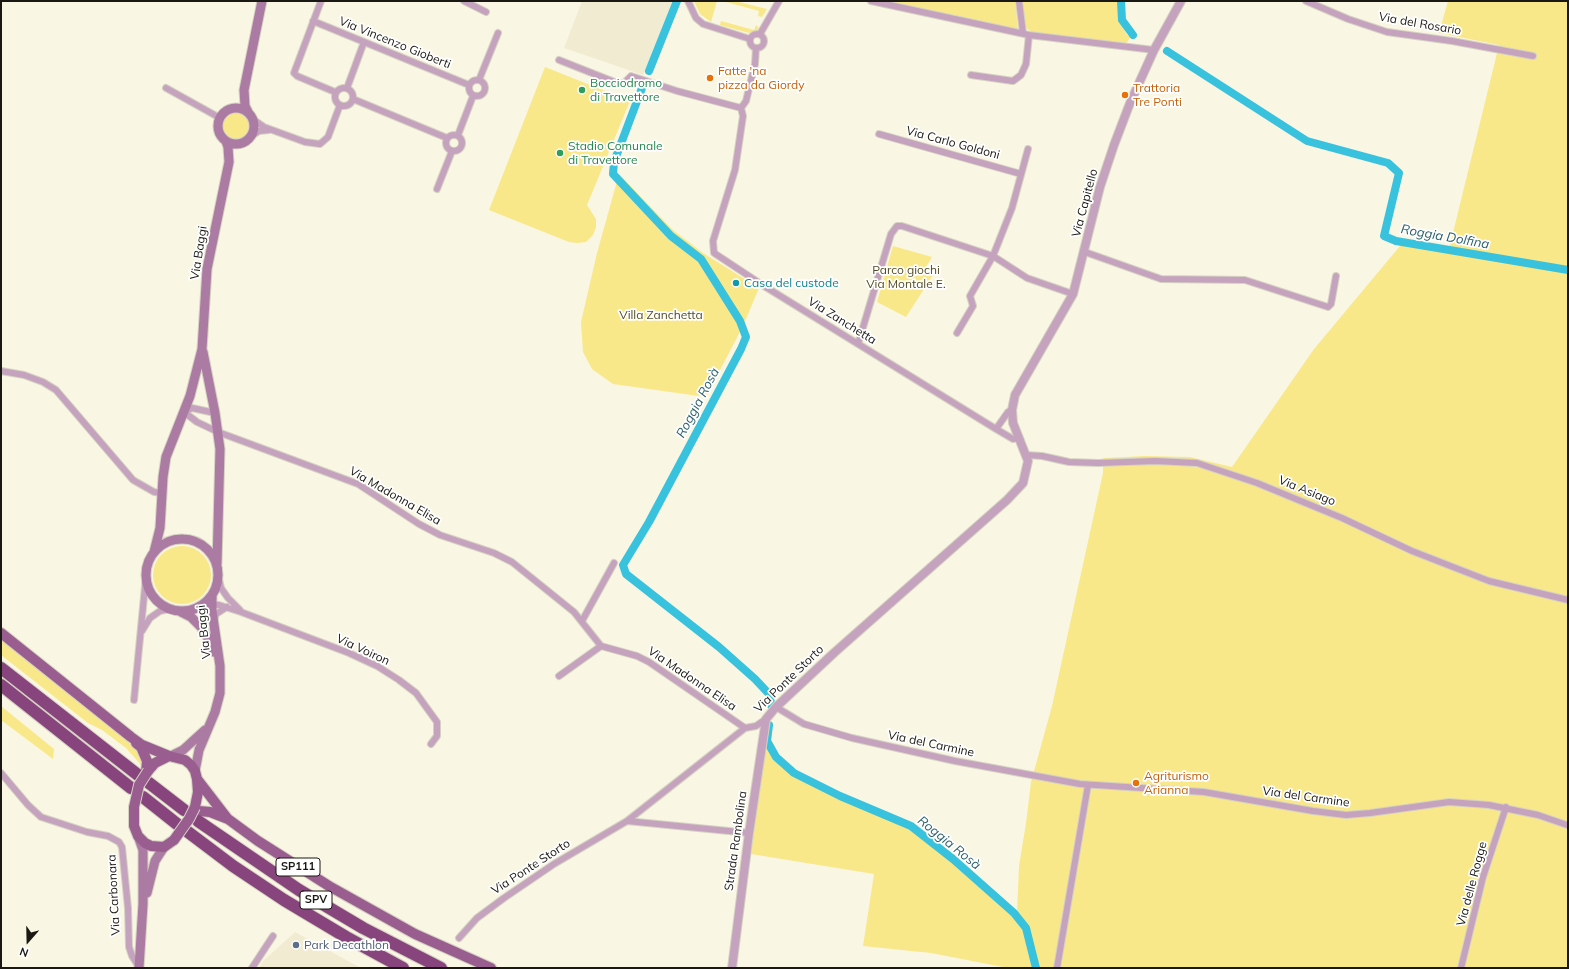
<!DOCTYPE html>
<meta charset="utf-8">
<style>
body{margin:0}
#map{position:relative;width:1569px;height:969px;overflow:hidden;background:#f9f6e3;font-family:Mulish,sans-serif}
canvas{display:block}
.frame{position:absolute;inset:0;border:2px solid #1a1812;pointer-events:none}
.north{position:absolute;left:8px;top:921px;width:40px;height:40px;-webkit-text-stroke:3px #fff;paint-order:stroke;rotate:200deg;font-size:11px;font-weight:700;line-height:16px;text-align:center;color:#1a1812}
.north::after{content:'';display:block;margin:auto;width:14px;height:18px;background:#1a1812;clip-path:polygon(50% 0,100% 100%,50% 72%,0 100%)}
</style>
<div id="map">
<canvas width="1569" height="969"></canvas>
<div class="frame"></div>
<div class="north">N</div>
</div>
<script>
const c = document.querySelector('canvas').getContext('2d');
c.lineJoin = 'round';
function fillPath(path, color) { c.fillStyle = color; c.fill(path, 'evenodd'); }
const toPath = rows => new Path2D(rows.map(r => 'M' + r).join(''));
function strokePath(path, color, width, dash) { c.strokeStyle = color; c.lineWidth = width; c.lineCap = dash ? 'butt' : 'round'; c.setLineDash(dash || []); c.stroke(path); }
function drawText(font, color, halo, rows, align = 'center') {
  c.font = font + ' Mulish,sans-serif'; c.lineWidth = 3.5; c.setLineDash([]); c.textBaseline = 'middle'; c.strokeStyle = halo; c.fillStyle = color; for (const [text, x, y, turn = 0] of rows) {
    c.save(); c.translate(x, y); c.rotate((+turn || 0) * Math.PI / 180); c.textAlign = isNaN(turn) ? turn : align; if (halo) c.strokeText(text, 0, 0); c.fillText(text, 0, 0); c.restore();
  }
}
fillPath(toPath([
 [582,1,674,1,643,75,564,48],
 [295,932,361,968,259,968,263,961]
]), '#f1ecd1');
fillPath(toPath([
 [694,1,717,1,711,22,700,14],
 [735,1,767,9,762,17,758,16,759,11,726,2],
 [875,1,1015,1,1018,28,1017,30],
 [1022,1,1122,1,1123,28,1127,35,1131,37,1124,46,1034,34,1026,28],
 [1448,1,1568,1,1568,968,1008,968,931,953,863,946,874,874,751,854,763,744,772,741,778,755,784,762,802,775,833,790,910,823,924,832,1017,913,1019,866,1026,823,1031,782,1052,706,1103,473,1103,458,1145,456,1190,457,1232,467,1314,349,1405,240,1449,249,1499,45,1439,33],
 [721,21,754,30,756,25,759,28,757,31,749,33,720,25],
 [545,67,630,101,587,205,596,219,596,227,593,235,586,242,577,243,569,242,489,210],
 '223 126a13 13 0 1 1 26 0a13 13 0 1 1-26 0Z',
 [619,174,673,230,703,253,759,288,743,326,706,397,613,384,592,369,583,352,581,322,597,253],
 [893,246,932,257,926,267,935,272,906,317,877,302],
 '153 575a29 29 0 1 1 58 0a29 29 0 1 1-58 0Z',
 [1,640,129,742,143,759,143,767,126,748,102,730,88,723,1,655],
 [1,706,54,749,53,759,1,720]
]), '#f9e889');
strokePath(toPath([
 [1121,1,1122,20,1133,35],
 [1167,51,1307,141,1388,163,1399,173,1384,236,1396,241,1568,270],
 [649,71,677,1],
 [642,88,614,162,613,174,671,236,701,259,740,321,746,337,741,349,649,522,623,565,626,574,719,647,755,679,770,695,771,705],
 [769,725,767,741,776,757,794,773,840,796,911,826,953,859,1014,913,1026,928,1036,968]
]), '#38c2de', 8);
const minor = toPath([
 [321,1,294,73,297,76,335,92],
 [464,1,486,12],
 [688,1,696,18,703,24,750,39],
 [871,1,1029,35,1154,50],
 [1019,1,1023,33],
 [1306,1,1348,19,1387,32,1452,41,1533,56],
 [313,21,469,85],
 '750 41a7 7 0 1 1 14 0a7 7 0 1 1-14 0Z',
 [760,34,779,1],
 [559,60,617,83,624,83,631,76,677,91,741,108],
 [971,75,1013,81,1021,75,1026,64,1029,35],
 '469 88a8 8 0 1 1 16 0a8 8 0 1 1-16 0Z',
 [479,80,498,33],
 '335 97a9 9 0 1 1 18 0a9 9 0 1 1-18 0Z',
 [166,88,220,118],
 [347,88,364,42],
 [353,99,447,138],
 [741,108,743,116,735,170,713,241,714,253,764,286,996,429,1013,439,1018,438],
 [741,108,746,101,755,64,756,48],
 [254,120,264,127,305,142,320,144,328,137,340,105],
 [879,134,1021,174],
 '446 143a8 8 0 1 1 16 0a8 8 0 1 1-16 0Z',
 [253,135,259,131,269,130],
 [458,135,473,96],
 [437,189,452,151],
 [1085,252,1161,279,1245,280,1328,307,1331,304,1336,276],
 [957,333,973,306,970,296,993,256,1012,208,1028,149],
 [858,344,891,234,897,226,902,226,993,256,1027,278,1073,294],
 [1,371,24,375,43,382,56,390,133,480,154,492,162,493],
 [215,413,192,408,184,412,197,422,218,432,358,484,419,524,440,535,494,553,512,562,574,612,601,646,637,656,649,662,745,728],
 [996,429,1008,412,1012,410],
 [1026,455,1042,456,1069,462,1098,463,1155,461,1197,463,1257,483,1342,518,1412,551,1489,581,1568,600],
 [218,575,221,588,228,598,240,610],
 [204,604,219,605,241,612,349,653,377,666,399,680,416,693,437,722,437,736,431,744],
 [214,620,216,614,227,607],
 [582,621,614,563],
 [142,631,150,618,160,611,169,609],
 [559,676,601,646],
 [134,700,146,576],
 [776,707,804,724,852,738,955,761,1080,784,1204,792,1313,811,1346,815,1370,813,1449,802,1489,805,1538,815,1567,825],
 [1,773,28,805,41,817,87,832,108,836,119,842,122,847,128,908,129,947,132,956,139,967],
 [627,821,749,833],
 [459,938,477,918,504,898,554,864,627,821,745,728,756,726,766,719],
 [252,968,273,936],
 [1057,968,1088,785],
 [1461,968,1483,877,1506,807]
]);
const tertiary = toPath([
 [732,968,749,833,766,719,776,707,835,652,1007,500,1023,483,1028,461,1013,423,1012,410,1015,395,1073,294,1100,187,1114,145,1130,103,1154,50,1181,1]
]);
const secondary = toPath([
 '218 126a18 18 0 1 1 36 0a18 18 0 1 1-36 0Z',
 [248,112,245,106,244,90,262,1],
 [203,352,215,413,220,449,217,564],
 '146 575a36 36 0 1 1 72 0a36 36 0 1 1-72 0Z',
 [154,552,160,528,163,477,166,457,190,396,202,349,207,269,229,162,228,147,226,141],
 [181,612,191,617,201,627,209,640,214,652],
 [171,756,183,750,205,730],
 [195,771,199,750,215,712,220,693,220,666,212,611,212,595],
 [138,836,143,850,143,904,139,968],
 [147,893,155,861,164,847]
]);
const primary = toPath([
 [1,633,131,737,142,745,169,756],
 [136,743,141,747,147,761,146,773],
 [148,771,155,763,169,756,185,760,191,765,195,771,197,779,198,792,195,807],
 [197,779,227,818],
 [134,807,134,826,138,836,145,843,151,846,164,847,174,840],
 [199,811,210,812,228,819,258,841,329,886,415,934,491,968]
]);
const motorway = toPath([
 [1,668,138,775],
 [1,685,131,788],
 [149,783,184,810],
 [143,797,177,824],
 [198,821,299,890,363,928,441,968],
 [188,832,233,866,284,900,346,937,403,968]
]);
strokePath(minor, '#d5d2c2', 8);
strokePath(tertiary, '#d5d2c2', 10);
strokePath(secondary, '#d5d2c2', 11);
strokePath(primary, '#d5d2c2', 12);
strokePath(motorway, '#d5d2c2', 14);
strokePath(minor, '#c5a3be', 6);
strokePath(tertiary, '#c5a3be', 8);
strokePath(secondary, '#ac7ba3', 9);
strokePath(primary, '#995e8f', 10);
strokePath(motorway, '#87447d', 12);
const primaryBridge = toPath([
 [134,807,139,785,148,771],
 [174,840,189,819,195,807]
]);
strokePath(primaryBridge, '#d5d2c2', 12, []);
strokePath(primaryBridge, '#995e8f', 10);
for (const [x, y, r, color] of [
 [710,78,4,"#e8710a"],
 [582,90,4,"#2e9e5b"],
 [1125,95,4,"#e8710a"],
 [560,153,4,"#2e9e5b"],
 [736,283,4,"#0f9aa8"],
 [1136,783,4,"#e8710a"],
 [296,945,4,"#5c6f8a"]
]) { const dot = new Path2D(); dot.arc(x, y, r, 0, 2 * Math.PI); c.fillStyle = color; c.fill(dot); strokePath(dot, '#fff', 1.5); }
for (const [x, y, w] of [
 [298,867,44],
 [316,900,32]
]) { const box = new Path2D(); box.roundRect(x - w / 2, y - 9, w, 18, 3); c.fillStyle = '#fff'; c.fill(box); strokePath(box, '#1a1812', 1); }
drawText('bold 11px', '#1a1812', null, [
 ["SP111",298,867],
 ["SPV",316,900]
]);
drawText('12px', '#1a1812', '#fff', [
 ["Via del Rosario",1420,24,10],
 ["Via Vincenzo Gioberti",395,43,22],
 ["Via Carlo Goldoni",953,143,15],
 ["Via Capitello",1085,203,-75],
 ["Via Baggi",199,253,-81],
 ["Via Zanchetta",842,321,32],
 ["Via Asiago",1307,491,22],
 ["Via Madonna Elisa",395,496,30],
 ["Via Baggi",204,632,-96],
 ["Via Voiron",363,650,25],
 ["Via Madonna Elisa",692,679,34],
 ["Via Ponte Storto",789,679,-44],
 ["Via del Carmine",931,744,12],
 ["Via del Carmine",1306,797,8],
 ["Strada Rambolina",736,841,-82],
 ["Via Ponte Storto",531,867,-33],
 ["Via delle Rogge",1472,884,-75],
 ["Via Carbonara",114,895,-93]
]);
drawText('12px', '#c56008', '#fff', [
 ["Fatte 'na",718,71],
 ["pizza da Giordy",718,85],
 ["Trattoria",1133,88],
 ["Tre Ponti",1133,102],
 ["Agriturismo",1144,776],
 ["Arianna",1144,790]
], 'left');
drawText('12px', '#27864d', '#fff', [
 ["Bocciodromo",590,83],
 ["di Travettore",590,97],
 ["Stadio Comunale",568,146],
 ["di Travettore",568,160]
], 'left');
drawText('12px', '#534c23', '#fff', [
 ["Parco giochi",906,270],
 ["Via Montale E.",906,284],
 ["Villa Zanchetta",661,315]
]);
drawText('12px', '#0d838f', '#fff', [
 ["Casa del custode",744,283]
], 'left');
drawText('12px', '#4e5e75', '#fff', [
 ["Park Decathlon",304,945]
], 'left');
drawText('italic 13px', '#2a606c', '#fff', [
 ["Roggia Dolfina",1445,237,10],
 ["Roggia Rosà",698,403,-62],
 ["Roggia Rosà",949,843,39]
]);
</script>
